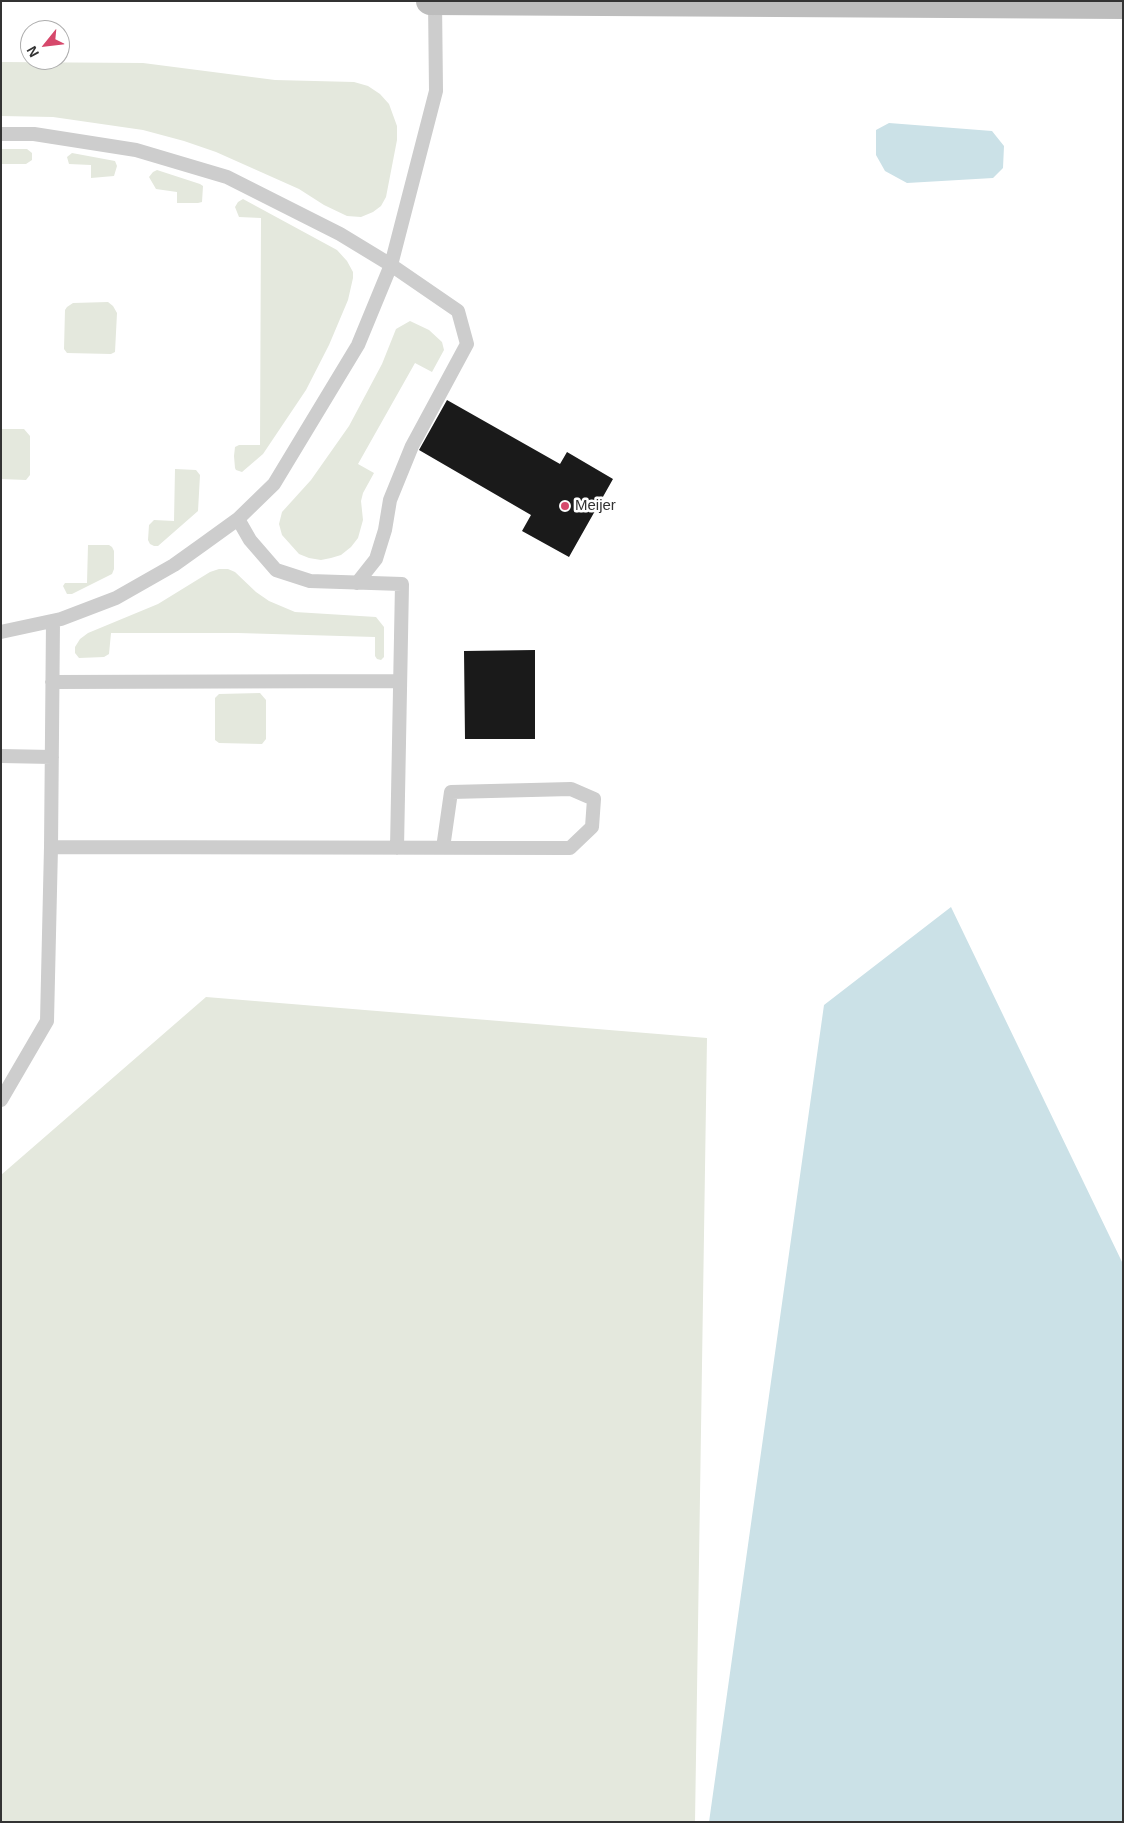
<!DOCTYPE html>
<style>
body{margin:0}
#map{position:relative;width:1124px;height:1823px;overflow:hidden;background:#fff;font-family:Helvetica,sans-serif}
canvas{display:block}
.frame{position:absolute;inset:0;border:2px solid #333;pointer-events:none}
.north{position:absolute;left:20px;top:20px;width:50px;height:50px;box-sizing:border-box;background:#fff;border:1px solid #adadad;border-radius:50%;rotate:241deg;font-size:14px;font-weight:700;line-height:20px;text-align:center;color:#333}
.north::after{content:'';display:block;margin:auto;width:18px;height:22px;background:#d6486b;clip-path:polygon(50% 0,100% 100%,50% 72%,0 100%)}
</style>
<div id="map">
<canvas width="1124" height="1823"></canvas>
<div class="frame"></div>
<div class="north">N</div>
</div>
<script>
const c = document.querySelector('canvas').getContext('2d');
c.lineJoin = 'round';
function fillPath(path, color) { c.fillStyle = color; c.fill(path, 'evenodd'); }
const toPath = rows => new Path2D(rows.map(r => 'M' + r).join(''));
function strokePath(path, color, width, dash) { c.strokeStyle = color; c.lineWidth = width; c.lineCap = dash ? 'butt' : 'round'; c.setLineDash(dash || []); c.stroke(path); }
function drawText(font, color, halo, rows, align = 'center') {
  c.font = font + ' Helvetica,sans-serif'; c.lineWidth = 5; c.setLineDash([]); c.textBaseline = 'middle'; c.strokeStyle = halo; c.fillStyle = color; for (const [text, x, y, turn = 0] of rows) {
    c.save(); c.translate(x, y); c.rotate((+turn || 0) * Math.PI / 180); c.textAlign = isNaN(turn) ? turn : align; if (halo) c.strokeText(text, 0, 0); c.fillText(text, 0, 0); c.restore();
  }
}
fillPath(toPath([
 [1,62,143,63,275,80,354,82,368,86,380,94,389,104,397,126,397,140,386,197,381,206,373,212,361,217,347,216,324,205,299,189,216,152,184,141,143,130,53,117,1,116],
 [1,149,27,149,32,153,32,160,26,164,1,164],
 [72,153,115,161,117,166,114,176,91,178,91,165,69,164,67,157],
 [157,170,200,184,203,186,202,202,198,203,177,203,177,192,156,189,149,177,153,172],
 [243,199,337,250,347,261,353,272,353,278,348,300,329,345,306,390,263,454,242,472,236,470,235,468,234,456,235,447,239,445,260,445,261,218,239,217,235,207,238,202],
 [108,302,113,306,117,313,115,352,111,354,67,353,64,349,65,310,67,307,73,303],
 [410,321,429,330,442,342,444,350,432,372,415,363,358,464,374,473,363,493,361,501,363,520,358,538,351,547,341,555,331,558,321,560,309,558,299,554,282,535,279,524,282,512,311,480,349,426,382,364,396,329],
 [1,429,24,429,30,436,30,475,26,480,1,479],
 [175,469,196,470,200,475,198,511,158,546,154,546,150,544,148,540,149,525,154,520,174,521],
 [88,545,109,545,112,547,114,551,114,569,112,574,72,594,67,594,63,586,65,583,87,583],
 [219,569,228,569,235,572,256,592,269,601,295,612,376,617,384,627,384,657,381,660,377,659,375,656,375,637,238,633,111,633,109,654,104,657,79,658,75,653,75,647,80,639,88,633,158,604,210,572],
 [260,693,266,700,266,739,262,744,219,743,215,740,215,698,219,694],
 [206,997,707,1038,695,1822,1,1822,1,1175]
]), '#e4e8dd');
fillPath(toPath([
 [889,123,992,131,1004,146,1003,168,993,178,907,183,885,171,876,155,876,130],
 [951,907,1123,1264,1123,1822,709,1822,824,1005]
]), '#cbe1e7');
fillPath(toPath([
 [447,400,560,464,567,452,613,479,569,557,522,531,531,515,419,450],
 [535,650,535,739,465,739,464,651]
]), '#1a1a1a');
strokePath(toPath([
 [1,134,34,134,136,150,227,177,340,234,391,265,458,311,467,344,412,446,390,500,385,530,376,559,357,583],
 [238,519,250,540,276,570,310,581,402,584,397,848],
 [1,632,61,619,116,598,174,565,202,545,238,519,274,484,358,345,391,265,436,91,435,1],
 [52,682,400,681],
 [1,756,52,757],
 [51,847,53,621],
 [1,1100,47,1021,51,847,570,848,592,827,594,799,571,789,451,792,443,848]
]), '#cdcdcd', 14);
strokePath(toPath([
 [430,1,1123,5]
]), '#bdbdbd', 28);
for (const [x, y, r, color] of [
 [565,506,5,"#d6486b"]
]) { const dot = new Path2D(); dot.arc(x, y, r, 0, 2 * Math.PI); c.fillStyle = color; c.fill(dot); strokePath(dot, '#fff', 2); }
drawText('15px', '#333', '#fff', [
 ["Meijer",575,506]
], 'left');
</script>
